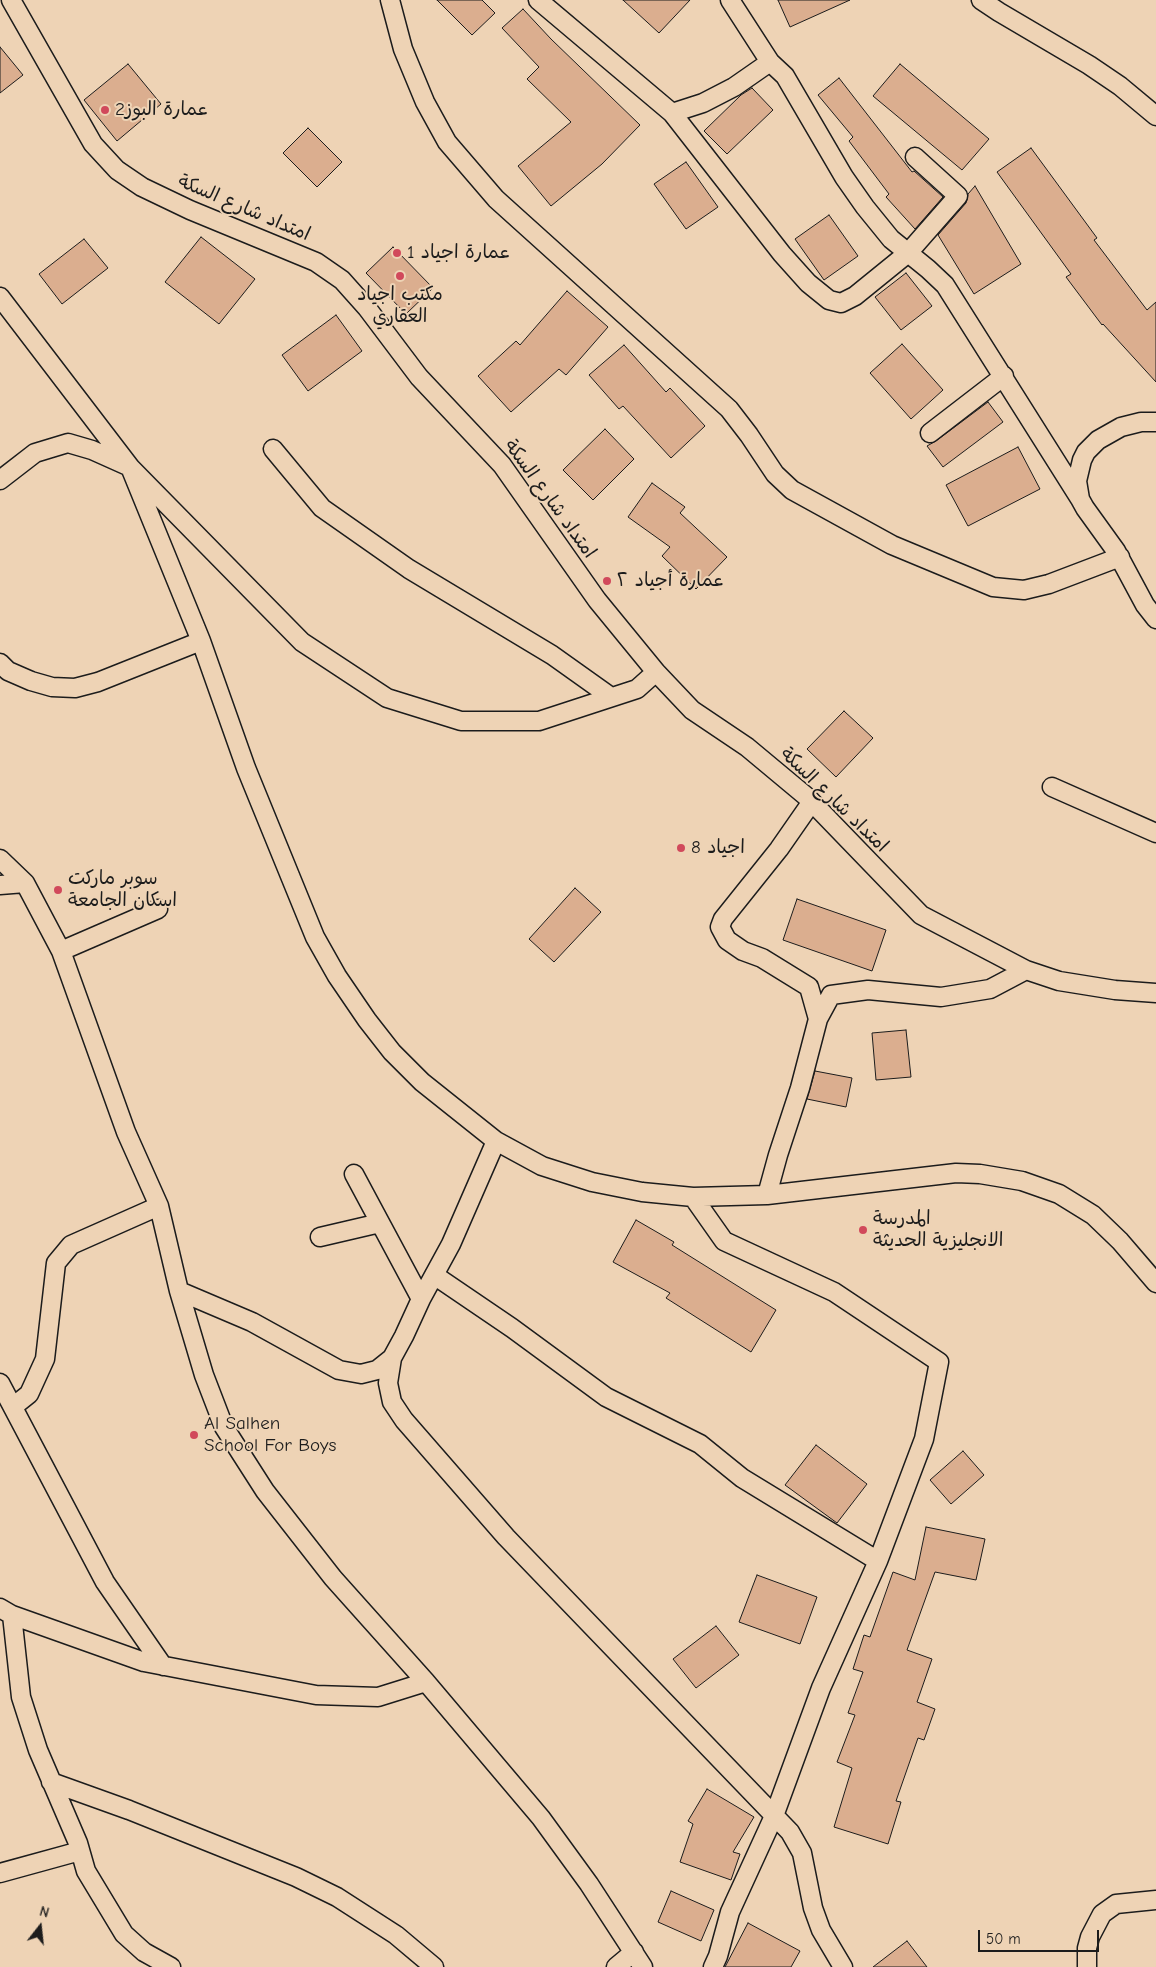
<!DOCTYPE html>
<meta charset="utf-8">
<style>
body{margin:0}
#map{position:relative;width:1156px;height:1967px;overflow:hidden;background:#eed3b5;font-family:"Comic Neue",sans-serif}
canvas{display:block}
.north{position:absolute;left:15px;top:1902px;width:50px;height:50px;-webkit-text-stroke:4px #eed3b5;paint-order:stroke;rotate:16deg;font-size:14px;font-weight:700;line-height:20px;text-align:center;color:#1c1c1c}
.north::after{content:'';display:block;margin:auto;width:18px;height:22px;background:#1c1c1c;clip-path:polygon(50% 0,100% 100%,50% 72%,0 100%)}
.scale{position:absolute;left:978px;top:1930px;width:121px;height:22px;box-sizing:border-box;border:2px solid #1c1c1c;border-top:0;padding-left:6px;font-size:15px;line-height:18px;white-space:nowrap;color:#1c1c1c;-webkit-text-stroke:4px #eed3b5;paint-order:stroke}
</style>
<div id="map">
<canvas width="1156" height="1967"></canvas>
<div class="north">N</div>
<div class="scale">50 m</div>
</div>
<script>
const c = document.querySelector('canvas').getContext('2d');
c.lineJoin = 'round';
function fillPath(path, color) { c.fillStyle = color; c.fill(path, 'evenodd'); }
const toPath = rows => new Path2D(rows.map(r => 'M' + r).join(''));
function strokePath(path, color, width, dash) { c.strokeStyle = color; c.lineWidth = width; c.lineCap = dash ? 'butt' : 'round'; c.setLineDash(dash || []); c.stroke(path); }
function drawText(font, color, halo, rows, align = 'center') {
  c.font = font + ' "Comic Neue","Playpen Sans Arabic",sans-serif'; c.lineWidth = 4; c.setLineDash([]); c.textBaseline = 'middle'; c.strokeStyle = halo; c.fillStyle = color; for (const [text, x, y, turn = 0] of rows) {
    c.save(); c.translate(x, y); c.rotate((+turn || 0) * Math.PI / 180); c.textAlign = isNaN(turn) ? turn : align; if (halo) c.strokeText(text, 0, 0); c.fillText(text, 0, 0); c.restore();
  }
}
const building = toPath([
 [437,0,482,0,495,13,472,35,437,0],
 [623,0,690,0,659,33,623,0],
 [778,0,850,0,790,27,778,0],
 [523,9,551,39,640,125,602,164,551,206,518,166,571,122,527,79,539,67,502,28,523,9],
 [0,47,23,75,0,93,0,47],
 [128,64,161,104,117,141,84,100,128,64],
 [900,64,989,139,962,170,873,96,900,64],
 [839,78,912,172,914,171,943,197,915,229,886,197,889,194,849,141,853,137,818,95,839,78],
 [752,88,773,110,727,154,704,131,741,95,752,88],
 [308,128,342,162,317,187,283,153,308,128],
 [1031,148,1097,238,1094,240,1147,310,1156,302,1156,382,1103,324,1102,325,1066,277,1071,274,997,172,1031,148],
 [686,162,718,207,686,229,654,184,686,162],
 [975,186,1021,264,974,294,938,235,966,203,968,194,975,186],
 [829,215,858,256,824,280,795,239,829,215],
 [201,237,255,279,219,324,165,282,201,237],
 [84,239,108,268,62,304,39,274,84,239],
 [393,247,433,288,406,314,366,273,393,247],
 [906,273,932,306,901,330,875,297,906,273],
 [567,291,608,327,566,375,559,369,511,412,478,376,516,341,520,345,567,291],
 [336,315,362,351,308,391,282,355,336,315],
 [902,344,943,390,911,419,870,373,902,344],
 [624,345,666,392,670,388,705,426,671,458,623,406,619,409,589,375,624,345],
 [988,402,1003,422,943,467,927,446,936,441,988,402],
 [605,429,634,459,593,500,563,470,605,429],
 [1018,447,1040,489,968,526,946,485,1018,447],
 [652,483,685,507,680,513,727,557,696,589,662,556,670,547,628,517,652,483],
 [844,711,873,738,836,777,807,749,844,711],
 [575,888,601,912,554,962,529,939,575,888],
 [797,899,886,930,872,971,783,940,797,899],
 [906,1030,911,1077,876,1080,872,1033,906,1030],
 [815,1071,852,1078,846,1107,807,1099,815,1071],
 [636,1220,674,1242,672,1245,776,1310,751,1352,666,1298,670,1293,613,1262,636,1220],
 [816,1445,867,1484,837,1523,785,1485,816,1445],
 [963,1451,984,1475,951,1504,930,1480,963,1451],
 [926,1527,985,1539,976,1580,935,1572,907,1650,932,1659,917,1702,935,1709,924,1740,918,1738,896,1801,901,1802,888,1844,834,1827,852,1768,837,1762,855,1715,848,1713,863,1672,853,1669,864,1635,870,1637,893,1572,915,1580,926,1527],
 [757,1575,817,1597,800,1644,739,1622,757,1575],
 [716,1626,739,1655,696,1688,673,1659,716,1626],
 [707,1789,754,1817,733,1852,740,1854,731,1880,680,1862,693,1824,688,1821,707,1789],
 [671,1891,714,1910,701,1941,658,1922,671,1891],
 [748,1923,800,1951,791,1967,725,1967,748,1923],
 [907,1941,927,1967,873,1967,907,1941]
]);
fillPath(building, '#dbae8f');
strokePath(building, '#1c1c1c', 1);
const minor = toPath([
 [11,0,93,144,117,170,142,187,190,210,316,262,342,280,367,308,419,377,502,465,597,600,656,672,692,710,747,747,807,797,921,915,1026,970,1059,981,1115,990,1156,993],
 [390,0,403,49,425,102,447,142,496,199,729,409,749,435,775,474,792,490,892,545,993,587,1024,590,1049,584,1120,557],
 [538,0,672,113,703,103,734,87,770,62,785,76,844,177,865,207,891,239,928,269,945,285,1080,499],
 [730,0,770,62],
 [981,0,999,12,1089,65,1120,86,1156,116],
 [672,113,782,254,808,283,829,300,841,303,855,296,908,253,958,196,915,157],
 [0,297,130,467,201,641,246,768,315,937,337,976,367,1020,392,1052,422,1082,496,1141,542,1166,592,1182,642,1192,693,1197,767,1195,956,1173,980,1174,1022,1181,1059,1194,1093,1215,1120,1241,1156,1283],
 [1156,422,1141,422,1121,427,1098,440,1086,452,1082,460,1077,481,1080,499,1085,508,1116,551,1145,605,1156,619],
 [930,433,1004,376],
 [273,449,322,508,409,569,552,655,611,697],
 [0,480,35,453,68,443,92,450,130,467,302,642,387,698,461,721,539,721,637,689,656,672],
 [0,663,8,671,31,681,52,687,75,688,98,682,201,641],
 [1052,787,1156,833],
 [811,803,779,849,723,919,720,927,727,940,743,951,762,958,809,987,818,1019],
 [0,859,25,883,61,951,126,1132,159,1206,179,1291,204,1375,224,1427,265,1491,333,1578,426,1682,541,1818,589,1884,643,1967],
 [0,885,25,883],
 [61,951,158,909],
 [354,1174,421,1299],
 [767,1195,778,1155,800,1088,818,1019,831,995,868,990,941,997,990,989,1026,970],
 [693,1197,724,1241,834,1292,939,1362,924,1439,878,1561,821,1688,774,1816,730,1912,718,1956,713,1967],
 [320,1237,380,1223],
 [434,1275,512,1328,606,1397,700,1444,742,1478,878,1561],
 [179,1291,252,1322,339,1370,361,1374,377,1370,392,1358,404,1336,421,1299,451,1244,496,1141],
 [392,1358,388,1383,392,1402,404,1420,506,1537,790,1832,802,1853,813,1908,821,1930,843,1967],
 [0,1383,105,1582,163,1666],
 [14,1406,29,1394,45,1359,56,1263,71,1245,159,1206],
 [0,1608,12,1615,144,1662,316,1695,378,1697,426,1682],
 [12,1615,21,1697,38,1750,78,1843,86,1871,124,1934,144,1952,171,1967],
 [51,1782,129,1810,296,1877,337,1897,396,1935,434,1967],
 [0,1873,80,1851],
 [616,1967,634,1952],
 [1087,1967,1087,1948,1090,1937,1102,1914,1116,1904,1156,1900]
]);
strokePath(minor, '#1c1c1c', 21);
strokePath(minor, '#eed3b5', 18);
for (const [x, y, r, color] of [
 [105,110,5,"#d1495b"],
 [397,253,5,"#d1495b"],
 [400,276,5,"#d1495b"],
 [607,581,5,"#d1495b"],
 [681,848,5,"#d1495b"],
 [58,890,5,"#d1495b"],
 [863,1230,5,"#d1495b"],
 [194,1435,5,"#d1495b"]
]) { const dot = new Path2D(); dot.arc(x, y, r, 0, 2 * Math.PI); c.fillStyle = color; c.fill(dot); strokePath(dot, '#eed3b5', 2); }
drawText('19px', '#1c1c1c', '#eed3b5', [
 ["عمارة البوز2",115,110],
 ["عمارة اجياد 1",407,253],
 ["مكتب اجياد",400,295,"center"],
 ["العقاري",400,317,"center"],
 ["عمارة أجياد ٢",617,581],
 ["اجياد 8",691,848],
 ["سوبر ماركت",68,879],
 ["اسكان الجامعة",68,901],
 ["المدرسة",873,1219],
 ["الانجليزية الحديثة",873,1241],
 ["Al Salhen",204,1424],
 ["School For Boys",204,1446]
], 'left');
drawText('19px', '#1c1c1c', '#eed3b5', [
 ["امتداد شارع السكة",244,208,23],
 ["امتداد شارع السكة",550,499,54],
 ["امتداد شارع السكة",834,800,44]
]);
</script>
